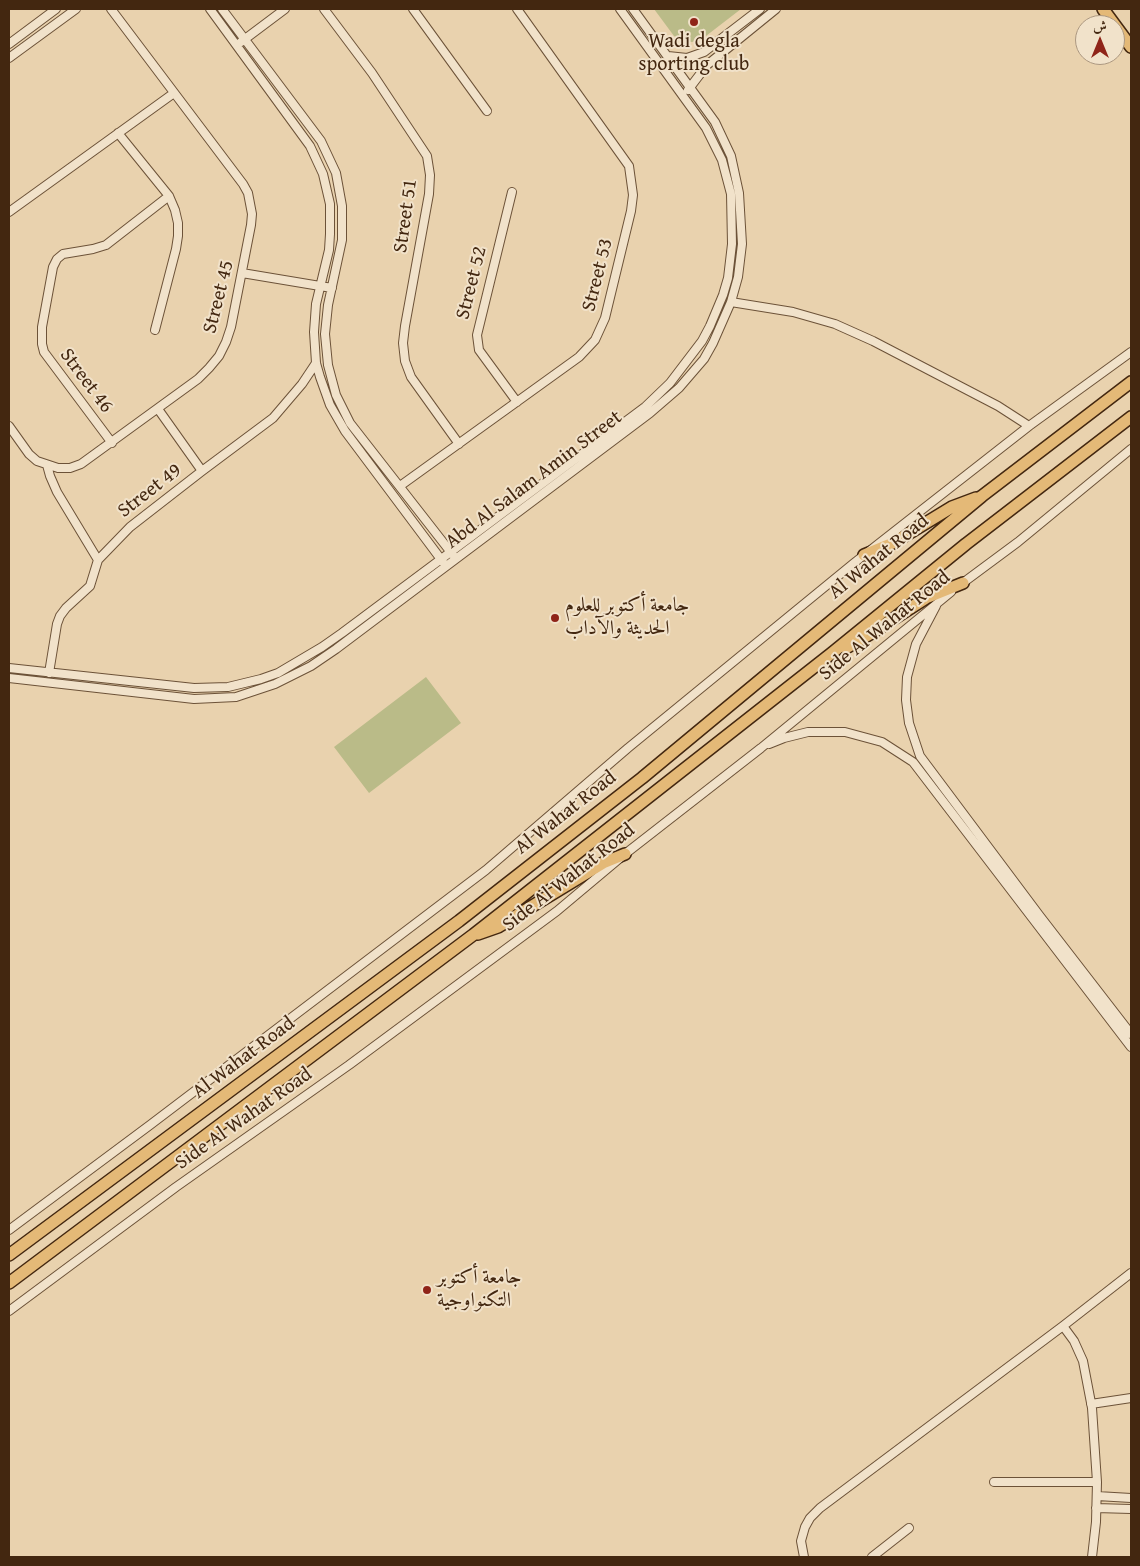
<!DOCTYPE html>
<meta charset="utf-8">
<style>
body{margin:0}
#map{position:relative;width:1140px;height:1566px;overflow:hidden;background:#e9d2ae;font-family:"Gentium Book Plus",Amiri,serif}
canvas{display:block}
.frame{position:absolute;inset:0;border:10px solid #432710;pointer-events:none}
.north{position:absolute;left:1075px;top:15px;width:50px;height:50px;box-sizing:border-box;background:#f1e2ca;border:1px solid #ab9780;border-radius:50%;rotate:0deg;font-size:14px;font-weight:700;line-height:20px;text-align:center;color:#432710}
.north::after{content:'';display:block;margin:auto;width:18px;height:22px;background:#8f2418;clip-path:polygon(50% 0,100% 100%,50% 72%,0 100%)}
</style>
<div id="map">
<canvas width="1140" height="1566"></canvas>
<div class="frame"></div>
<div class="north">ش</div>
</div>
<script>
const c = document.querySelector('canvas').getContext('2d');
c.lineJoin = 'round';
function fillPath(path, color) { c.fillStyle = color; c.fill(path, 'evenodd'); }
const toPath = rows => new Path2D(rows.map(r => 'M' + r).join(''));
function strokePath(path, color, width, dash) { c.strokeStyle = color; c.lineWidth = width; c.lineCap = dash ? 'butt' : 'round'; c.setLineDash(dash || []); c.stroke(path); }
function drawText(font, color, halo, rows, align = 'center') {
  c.font = font + ' "Gentium Book Plus",Amiri,serif'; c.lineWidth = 4; c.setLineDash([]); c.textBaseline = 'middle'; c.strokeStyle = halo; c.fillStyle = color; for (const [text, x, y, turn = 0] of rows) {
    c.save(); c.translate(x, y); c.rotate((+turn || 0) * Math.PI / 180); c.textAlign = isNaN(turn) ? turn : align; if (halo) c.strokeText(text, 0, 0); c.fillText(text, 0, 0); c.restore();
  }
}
fillPath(toPath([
 [654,9,741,9,702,39,692,42,683,41,674,36],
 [426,677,461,723,369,793,334,747]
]), '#babb88');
const minor = toPath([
 [210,9,310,146,323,174,330,204,330,234,329,250,316,304,314,332,316,363,320,377,330,405,345,431,443,562],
 [222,9,321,141,336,173,342,206,342,240,328,305,325,334,328,365,336,395,350,423,453,555],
 [324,9,372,73,427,156,430,175,429,194,405,326,403,343,405,361,411,377,459,444],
 [413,9,487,111],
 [241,42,285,9],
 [9,44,56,9],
 [668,56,687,58,704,52,760,9],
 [9,58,76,9],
 [688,90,707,65,776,9],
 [118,133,169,196,175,210,178,223,178,236,176,249,155,330],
 [512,192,477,335,479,350,517,402],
 [9,212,174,93],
 [242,273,332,288],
 [731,302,793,312,835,324,873,341,998,406,1029,426],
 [158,409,202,471],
 [9,426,29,454,37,461,58,468,70,468,81,464,198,379,209,368,219,356,226,342,231,327,251,225,252,214,248,193,243,184,111,9],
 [112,443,44,352,42,344,42,327,53,267,57,259,63,254,93,249,106,245,169,196],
 [47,465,50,476,57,492,98,560],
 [400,486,579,357,595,340,605,318,631,211,633,195,629,166,517,9],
 [960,585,1018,542,1131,449],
 [936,606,916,644,907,677,906,700,909,723,920,756,1039,915,1131,1034],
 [9,668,194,688,228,687,261,679,278,673,322,647,342,633,645,407,670,383,702,341,710,326,723,295,728,278,732,244,731,194,722,160,706,128,620,9],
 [49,673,57,624,60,616,66,608,90,586,98,560,130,527,202,471,273,418,302,384,316,363],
 [9,678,194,699,236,697,275,684,311,666,336,649,650,413,679,388,704,359,713,343,731,302,738,277,742,244,739,193,731,156,715,122,633,9],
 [769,744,784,738,808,732,845,732,882,742,913,762,1131,1047],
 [9,1230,150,1125,486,870,628,748,854,563,1029,426,1131,352],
 [9,1311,176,1187,349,1065,557,911,625,854,761,748,951,592],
 [1063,1326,1074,1341,1083,1361,1092,1408,1097,1482,1096,1522,1092,1557],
 [1091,1404,1131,1398],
 [994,1482,1097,1482],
 [1097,1496,1131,1498],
 [1096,1508,1131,1509],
 [804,1557,801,1541,805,1527,810,1518,820,1508,1063,1326,1131,1273],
 [872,1557,909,1528]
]);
const highway = toPath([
 [1103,9,1131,47],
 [864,555,893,543,952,507,976,498],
 [846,648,870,634,926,598,963,583],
 [478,934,498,927,603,863,625,854],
 [9,1255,459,921,642,778,982,496,1131,382],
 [9,1283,473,935,832,653,966,544,1131,417]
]);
strokePath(minor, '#6c5238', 10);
strokePath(highway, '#432710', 14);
strokePath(minor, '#f1e2ca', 8);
strokePath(highway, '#e4b977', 11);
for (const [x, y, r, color] of [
 [694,22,5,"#8f2418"],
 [555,618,5,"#8f2418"],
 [427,1290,5,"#8f2418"]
]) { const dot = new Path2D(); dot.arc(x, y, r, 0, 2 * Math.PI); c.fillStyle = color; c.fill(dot); strokePath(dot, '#f1e2ca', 2); }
drawText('20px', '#432710', '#f1e2ca', [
 ["Wadi degla",694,42,"center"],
 ["sporting club",694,65,"center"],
 ["جامعة أكتوبر للعلوم",565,606],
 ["الحديثة والآداب",565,629],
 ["جامعة أكتوبر",437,1278],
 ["التكنواوجية",437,1301]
], 'left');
drawText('20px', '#432710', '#f1e2ca', [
 ["Street 51",406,216,-82],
 ["Street 53",598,275,-76],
 ["Street 52",472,283,-76],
 ["Street 45",219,297,-76],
 ["Street 46",86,381,53],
 ["Abd Al Salam Amin Street",534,480,-37],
 ["Street 49",150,491,-38],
 ["Al Wahat Road",879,557,-39],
 ["Side Al Wahat Road",885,626,-39],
 ["Al Wahat Road",566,813,-38],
 ["Side Al Wahat Road",569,878,-38],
 ["Al Wahat Road",244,1058,-37],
 ["Side Al Wahat Road",244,1119,-35]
]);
</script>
